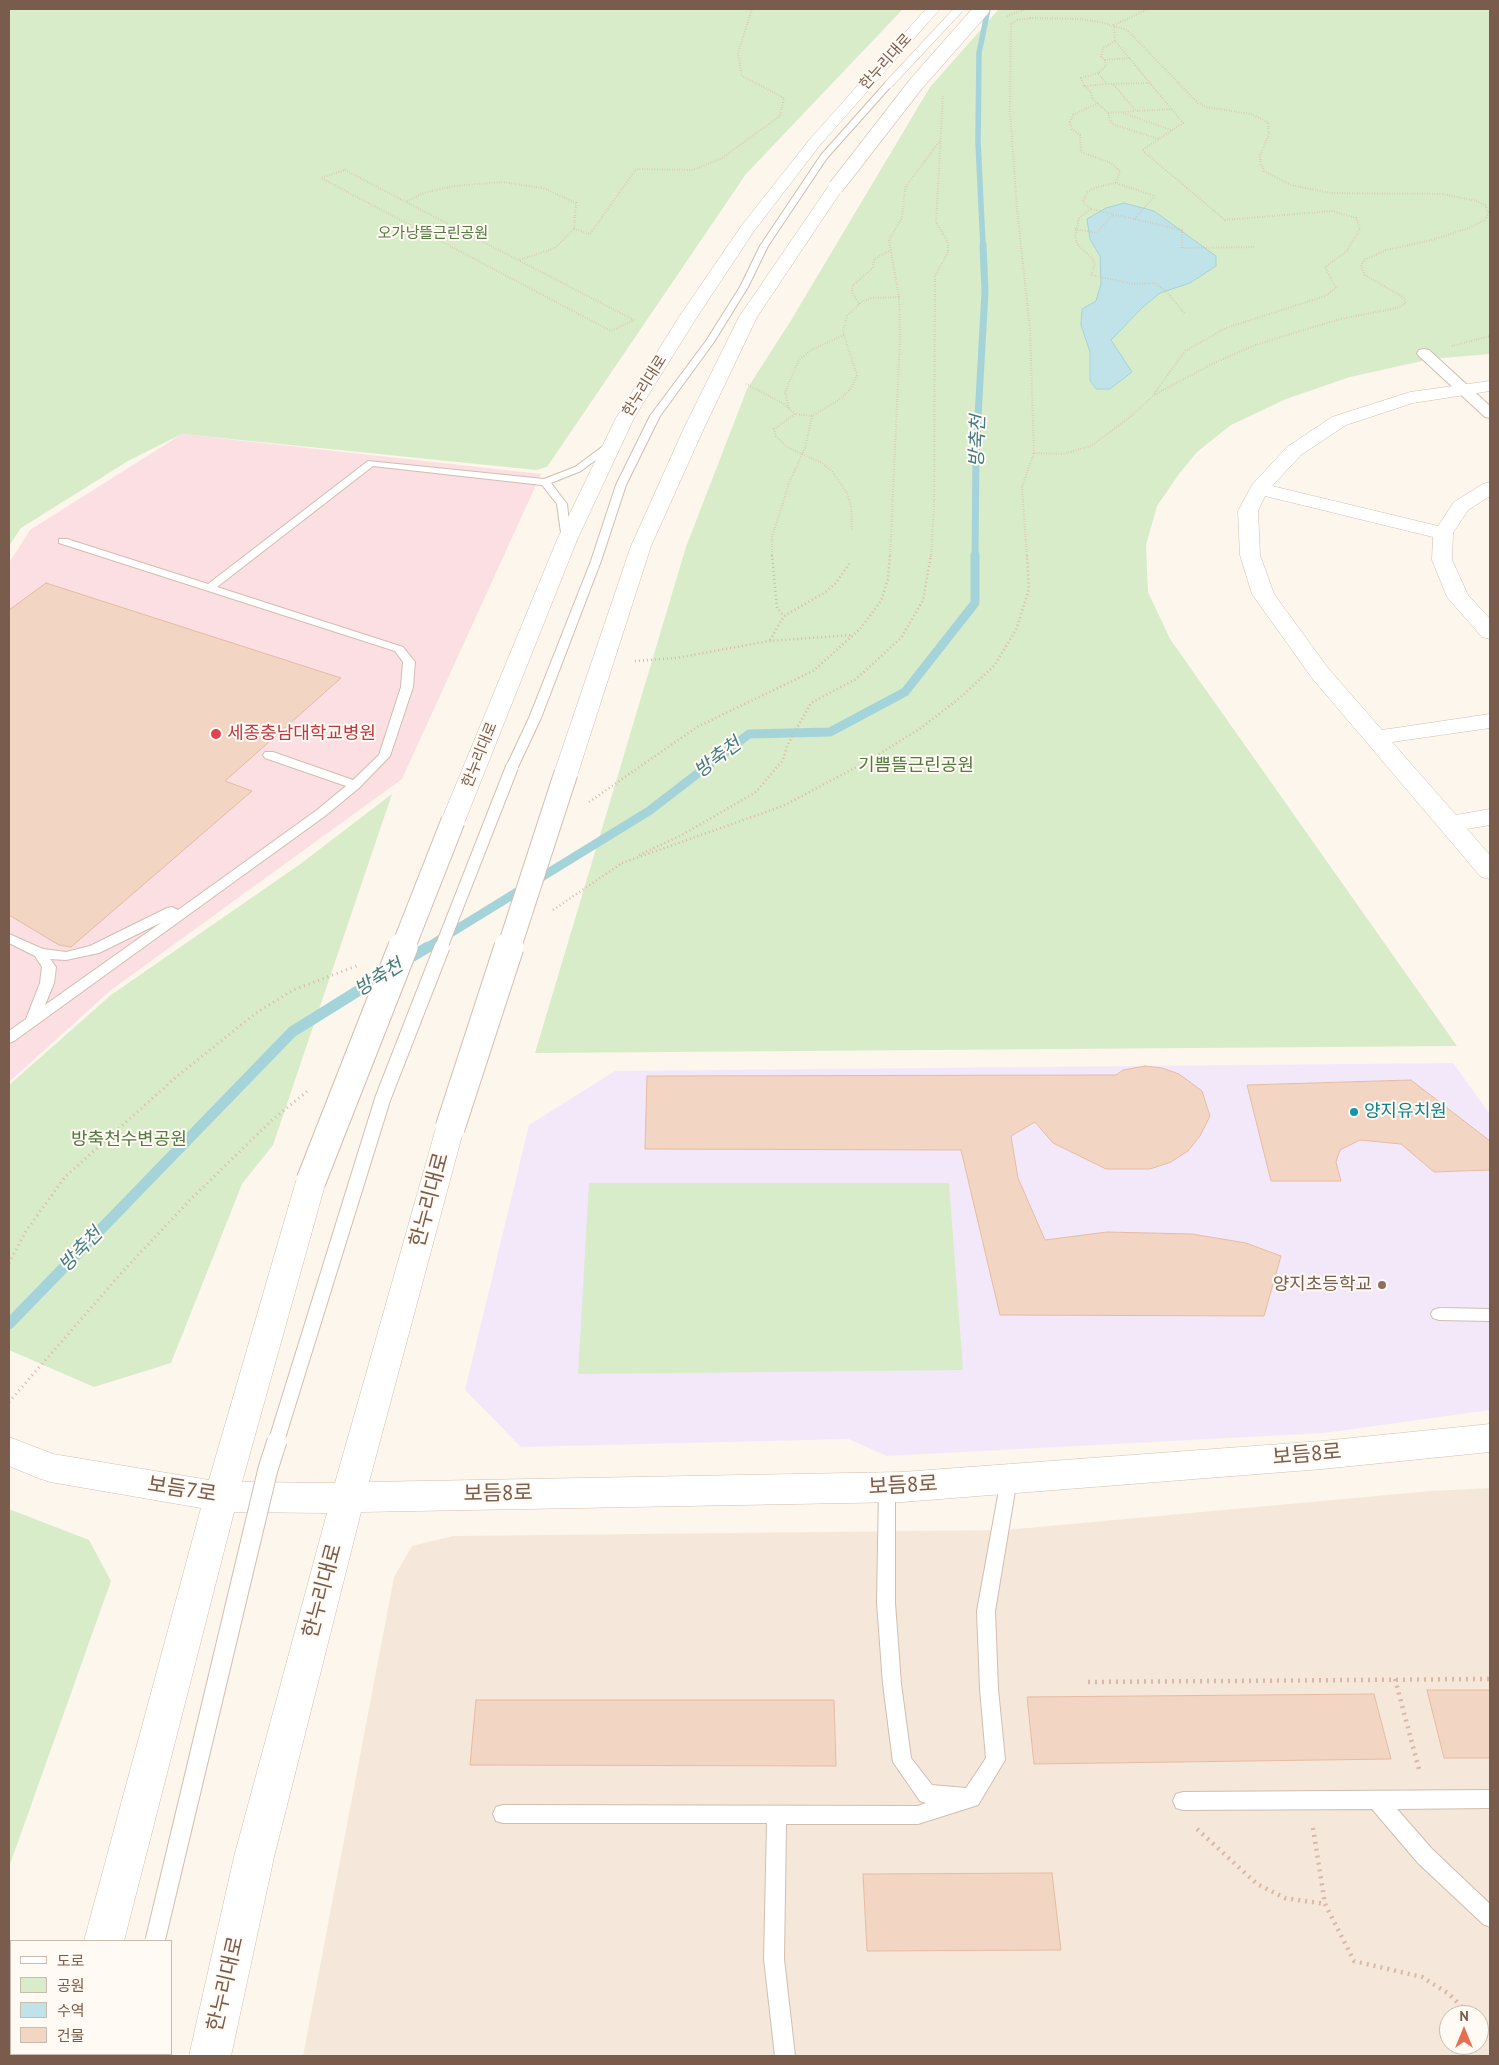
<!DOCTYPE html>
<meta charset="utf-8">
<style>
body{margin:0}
#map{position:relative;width:1499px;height:2065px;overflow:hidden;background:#fdf6ec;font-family:"PT Sans","Noto Sans KR",sans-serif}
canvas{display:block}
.frame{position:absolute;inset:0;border:10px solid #7a5c4d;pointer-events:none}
.legend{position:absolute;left:10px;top:1940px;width:162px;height:115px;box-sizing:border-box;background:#fffaf3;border:1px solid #cabbb1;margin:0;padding:6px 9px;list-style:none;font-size:15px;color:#7a5c4d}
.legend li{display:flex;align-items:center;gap:10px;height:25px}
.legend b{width:25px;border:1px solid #cabbb1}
.north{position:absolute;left:1439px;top:2005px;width:50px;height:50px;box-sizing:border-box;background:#fffaf3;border:1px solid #cabbb1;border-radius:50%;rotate:0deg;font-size:14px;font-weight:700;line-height:20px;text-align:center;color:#7a5c4d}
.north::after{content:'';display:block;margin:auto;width:18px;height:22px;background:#e76f51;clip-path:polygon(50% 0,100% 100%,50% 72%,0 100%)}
</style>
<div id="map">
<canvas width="1499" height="2065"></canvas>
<div class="frame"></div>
<ul class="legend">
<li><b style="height:6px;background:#fff"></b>도로</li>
<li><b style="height:14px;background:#d8ecc9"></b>공원</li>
<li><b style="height:14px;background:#bfe3e8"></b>수역</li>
<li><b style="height:14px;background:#f3d5c3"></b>건물</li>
</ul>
<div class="north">N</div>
</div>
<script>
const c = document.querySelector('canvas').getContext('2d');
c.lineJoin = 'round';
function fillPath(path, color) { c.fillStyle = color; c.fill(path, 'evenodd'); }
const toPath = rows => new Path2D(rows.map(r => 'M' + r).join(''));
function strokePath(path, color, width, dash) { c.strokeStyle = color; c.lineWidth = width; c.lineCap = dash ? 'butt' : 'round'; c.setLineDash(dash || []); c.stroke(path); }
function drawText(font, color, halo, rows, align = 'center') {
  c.font = font + ' "PT Sans","Noto Sans KR",sans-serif'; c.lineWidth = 4; c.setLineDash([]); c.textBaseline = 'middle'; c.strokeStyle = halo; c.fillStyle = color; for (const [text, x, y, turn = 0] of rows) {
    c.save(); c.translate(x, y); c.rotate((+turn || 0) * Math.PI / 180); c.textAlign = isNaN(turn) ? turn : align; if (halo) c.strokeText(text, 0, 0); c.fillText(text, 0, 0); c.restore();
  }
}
fillPath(toPath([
 [1490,1488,1490,1690,1428,1690,1444,1758,1490,1758,1490,2056,303,2056,394,1577,412,1546,453,1536,1006,1530,1431,1491],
 [1374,1694,1390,1759,1034,1764,1027,1698],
 [477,1700,834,1700,836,1766,470,1765],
 [1051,1873,1060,1950,867,1951,863,1874],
 [1449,2015,1479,2015,1479,2045,1449,2045]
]), '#f5e8da');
fillPath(toPath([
 [1453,1063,1490,1114,1490,1141,1411,1080,1247,1085,1271,1181,1341,1181,1336,1162,1340,1150,1360,1140,1401,1144,1434,1172,1490,1170,1490,1410,1324,1433,887,1456,848,1439,521,1447,465,1390,529,1125,615,1071],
 [1145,1066,1162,1068,1179,1074,1202,1091,1210,1115,1200,1136,1188,1151,1171,1162,1150,1169,1106,1169,1053,1143,1035,1122,1011,1136,1018,1178,1045,1240,1107,1232,1192,1234,1246,1243,1281,1256,1264,1316,1000,1315,961,1150,645,1148,648,1076,1116,1075,1123,1070]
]), '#f3e8fa');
fillPath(toPath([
 [182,434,541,474,402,779,111,990,9,1082,9,563,30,530]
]), '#fbdfe3');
fillPath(toPath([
 [9,9,903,9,746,174,547,467,536,470,182,434,128,461,21,528,9,546],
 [999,9,1490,9,1490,354,1431,359,1350,377,1286,399,1231,425,1197,452,1179,474,1157,506,1146,545,1148,592,1170,639,1457,1046,535,1053,686,547,747,389,790,322,930,87],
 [392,794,273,1145,242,1184,171,1363,94,1387,9,1350,9,1085,111,995,299,865],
 [589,1183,949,1183,963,1370,578,1374],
 [9,1509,89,1540,111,1581,9,1867]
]), '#d8ecc9');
const water = toPath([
 [1124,203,1154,211,1216,256,1216,266,1190,283,1160,293,1143,307,1111,340,1132,372,1110,389,1096,389,1090,380,1090,352,1081,325,1082,309,1096,301,1101,284,1100,256,1090,239,1087,219,1106,208,1124,203]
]);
fillPath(water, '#bfe3e8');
strokePath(water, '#a5d3da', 1);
strokePath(toPath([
 [983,246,978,142,979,53,988,9]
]), '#a5d3da', 5.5);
strokePath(toPath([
 [975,557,976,452,985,292,983,245]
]), '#a5d3da', 7);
strokePath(toPath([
 [426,948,649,811,749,734,830,732,905,692,975,603,975,555]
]), '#a5d3da', 9);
strokePath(toPath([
 [406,960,428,947],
 [9,1324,292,1032,385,974]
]), '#a5d3da', 11);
const building = toPath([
 [46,583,341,678,225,781,252,791,71,947,59,945,9,915,9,610,46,583],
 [1145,1066,1162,1068,1179,1074,1202,1091,1210,1116,1200,1136,1188,1151,1171,1162,1150,1169,1106,1169,1053,1143,1035,1122,1011,1136,1018,1178,1045,1240,1107,1232,1192,1234,1246,1243,1281,1256,1264,1316,1000,1315,961,1150,645,1149,647,1076,1116,1075,1123,1070,1145,1066],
 [1411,1080,1490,1141,1490,1170,1434,1172,1401,1144,1360,1140,1340,1150,1336,1162,1341,1181,1271,1181,1247,1085,1411,1080],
 [1427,1690,1490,1690,1490,1758,1444,1758,1427,1690],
 [1374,1694,1391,1759,1034,1764,1027,1697,1374,1694],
 [476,1700,834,1700,836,1766,470,1765,476,1700],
 [1052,1873,1061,1950,867,1951,863,1874,1052,1873]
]);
fillPath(building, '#f3d5c3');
strokePath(building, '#e6bba3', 1);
const service = toPath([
 [886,82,893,84,827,158,768,246,748,287,714,342,660,416,626,485,601,561,541,718,518,767,516,770,508,770,506,767,529,718,591,561,616,485,650,416,706,341,740,287,760,246,821,155,886,82],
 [610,441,618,443,581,471,551,483,567,504,571,542,563,542,562,540,557,504,542,485,373,466,217,587,403,647,415,662,413,687,390,756,359,788,325,816,14,1041,9,1043,9,1031,26,1019,40,983,42,967,35,956,9,943,9,934,43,949,66,952,90,946,167,908,172,907,178,910,317,810,346,786,265,758,263,755,265,752,273,752,353,780,379,755,401,687,403,662,395,651,59,543,59,539,67,539,208,584,368,461,544,479,575,467,610,441],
 [162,922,45,1005,54,983,56,967,50,959,66,960,99,953,162,922],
 [1439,1308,1490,1309,1490,1321,1439,1320,1433,1318,1431,1314,1433,1310,1439,1308],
 [1009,1472,1015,1474,1017,1479,995,1611,998,1689,1005,1760,978,1805,918,1824,786,1824,784,1959,795,2056,775,2056,764,1959,767,1823,503,1823,496,1821,493,1814,496,1807,503,1805,918,1806,926,1803,920,1801,893,1762,883,1684,877,1603,879,1487,881,1482,887,1480,893,1482,895,1487,895,1603,901,1684,911,1758,932,1785,966,1788,986,1758,980,1689,977,1611,1001,1479,1003,1474,1009,1472],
 [1490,1790,1490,1808,1397,1809,1432,1849,1490,1904,1490,1927,1483,1924,1418,1863,1372,1809,1183,1810,1176,1808,1173,1801,1176,1794,1183,1792,1490,1790],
 [115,2054,136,2054,136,2056,115,2056,115,2054]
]);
const pedestrian = toPath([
 [1424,349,1429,350,1490,406,1490,418,1485,417,1419,356,1417,353,1419,350,1424,349]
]);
const minor = toPath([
 [1490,381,1490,391,1413,403,1346,425,1301,455,1272,486,1438,526,1454,502,1483,484,1490,482,1490,496,1468,510,1453,533,1452,560,1468,595,1490,619,1490,639,1482,637,1447,597,1432,560,1433,537,1265,496,1258,511,1260,555,1274,594,1328,668,1382,730,1490,714,1490,728,1392,742,1456,815,1490,809,1490,825,1467,829,1490,855,1490,879,1481,877,1312,678,1252,594,1240,555,1238,511,1252,485,1287,447,1332,417,1410,392,1490,381]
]);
const tertiary = toPath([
 [926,9,940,9,820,145,754,231,697,317,634,418,577,540,465,821,462,826,453,829,444,826,441,821,557,540,616,418,679,317,742,225,810,139,926,9],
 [836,182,844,187,757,317,705,426,651,546,578,773,574,778,566,780,558,778,554,773,631,546,685,426,739,317,830,184,836,182],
 [450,1117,460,1120,464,1128,369,1482,902,1472,1322,1441,1490,1424,1490,1452,1322,1469,902,1502,361,1512,274,1857,231,2056,189,2056,234,1857,327,1513,234,1512,124,1941,84,1941,201,1508,50,1482,38,1478,9,1466,9,1437,53,1454,209,1480,296,1181,301,1173,311,1170,321,1173,326,1181,242,1482,335,1483,436,1128,440,1120,450,1117],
 [53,2054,95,2054,95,2056,53,2056,53,2054]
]);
strokePath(service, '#d1beb0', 2);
strokePath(pedestrian, '#d1beb0', 2);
strokePath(minor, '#d1beb0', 1);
strokePath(tertiary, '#d1beb0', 1);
strokePath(toPath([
 [1148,9,1114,25,1115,41,1183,123,1142,150,1225,220,1332,211,1356,218,1360,229,1346,252,1325,267,1336,288,1325,296,1226,328,1185,351,1154,394],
 [1007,16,1026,9],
 [1030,18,1078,19,1100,22,1127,30,1198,103,1206,107,1251,114,1268,122,1269,134,1260,155,1261,165,1264,171,1291,185,1331,193,1443,194,1477,201,1486,206,1488,213,1486,219,1469,228,1432,240,1386,250,1364,260,1361,267,1365,275,1403,297,1406,303,1397,308,1340,319,1255,345,1214,363,1154,395,1130,417,1091,446,1063,454,1034,453,1030,329,1017,209,1010,112,1011,24,1017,20,1030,18],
 [1115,41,1103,48,1101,57,1105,60,1130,58],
 [1105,60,1106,66,1098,73,1107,84,1150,83],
 [1098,73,1081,78,1084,86,1107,84],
 [1114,85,1136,111,1172,109],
 [1084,86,1091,92,1092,98,1108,113,1135,111],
 [1098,103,1073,115,1070,122,1072,129,1080,135,1081,152,1111,163,1120,171,1116,183,1155,196,1134,219,1182,230,1182,248,1256,247],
 [1108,113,1112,124,1159,139],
 [1123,113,1171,130],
 [345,170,406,202,634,320,611,331,321,178,345,170],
 [1116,183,1097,187,1087,192,1083,202,1091,209,1134,219],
 [407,201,424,193,453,186,502,182,543,188,576,203,574,229,555,248,519,260],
 [1091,209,1079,218,1075,236,1077,244,1092,258,1095,264,1091,275,1133,284,1155,283,1166,291,1185,314],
 [574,229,590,234,636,169,693,170,722,158,780,116,784,98,742,76,738,53,752,9],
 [1075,229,1096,233,1113,215],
 [859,304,852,292,853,285,873,268,874,259,891,250],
 [1452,346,1490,336],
 [746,384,784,404,795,414],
 [789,408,785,392,799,360,811,350,844,335],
 [812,416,795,414,774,429,776,436,787,447,822,463,832,471,847,493,851,506,852,530],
 [772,557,772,537,789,483,805,448,812,416,842,398,851,388,857,375,843,332,847,316,861,302,872,298,899,297],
 [890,557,900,338,899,297,889,240,902,218,905,188,941,139],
 [931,557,934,508,935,276,948,252,948,242,936,222,943,94],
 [1027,557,1022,487,1034,453]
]), '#d9b8a5', 2, [0.5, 2]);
strokePath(toPath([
 [772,555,777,608,784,616],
 [770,640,784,616,824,593,835,584,850,563],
 [635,661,676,658,769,641,852,635],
 [589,802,697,727,813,671,860,629,881,601,888,579,890,555],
 [639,855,682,835,756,792,783,760,787,746,811,703,856,679,901,638,923,600,931,555],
 [622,863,783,806,866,762,921,728,962,696,994,666,1016,630,1029,589,1027,555],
 [553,910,622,863]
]), '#d9b8a5', 2.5, [1, 3]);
strokePath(toPath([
 [9,1263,26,1231,65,1177,175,1078,256,1013,293,990,359,965],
 [9,1402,124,1270,192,1198,271,1121,310,1089]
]), '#d9b8a5', 3, [1, 4]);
strokePath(toPath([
 [1395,1679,1420,1773],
 [1088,1682,1490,1679],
 [1313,1828,1325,1904,1354,1961,1422,1977,1449,1994,1470,2015],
 [1197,1829,1257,1884,1285,1898,1325,1904],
 [1479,2024,1490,2033]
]), '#d9b8a5', 4.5, [2, 5]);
fillPath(service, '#fff');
fillPath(pedestrian, '#fff');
fillPath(minor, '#fff');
fillPath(tertiary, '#fff');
const serviceBridgeFar3 = toPath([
 [889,84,959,9]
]);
const serviceBridgeFar2 = toPath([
 [441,948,512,767]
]);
const serviceBridgeFar1 = toPath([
 [276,1442,383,1098,442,947]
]);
const serviceBridge = toPath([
 [155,1941,268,1469,277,1441]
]);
const tertiaryBridgeFar2 = toPath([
 [836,187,916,84,982,9]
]);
const tertiaryBridgeFar1 = toPath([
 [403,948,453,821],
 [509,948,566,773]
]);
const tertiaryBridge = toPath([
 [450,1128,509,947],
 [311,1181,403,947]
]);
strokePath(serviceBridgeFar3, '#d1beb0', 9, []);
strokePath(serviceBridgeFar2, '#d1beb0', 14, []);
strokePath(serviceBridgeFar1, '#d1beb0', 17, []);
strokePath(serviceBridge, '#d1beb0', 21, []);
strokePath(tertiaryBridgeFar2, '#d1beb0', 16, []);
strokePath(tertiaryBridgeFar1, '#d1beb0', 25, []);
strokePath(tertiaryBridge, '#d1beb0', 31, []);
strokePath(serviceBridgeFar3, '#fff', 8);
strokePath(serviceBridgeFar2, '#fff', 12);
strokePath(serviceBridgeFar1, '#fff', 15);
strokePath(serviceBridge, '#fff', 19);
strokePath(tertiaryBridgeFar2, '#fff', 15);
strokePath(tertiaryBridgeFar1, '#fff', 23);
strokePath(tertiaryBridge, '#fff', 29);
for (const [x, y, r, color] of [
 [216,734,6,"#e0444e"],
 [1354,1112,5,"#0f9aa8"],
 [1382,1285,5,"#8d6e63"]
]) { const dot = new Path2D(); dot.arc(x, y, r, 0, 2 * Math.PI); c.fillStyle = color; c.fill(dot); strokePath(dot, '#fffaf3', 2); }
drawText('15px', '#7a5c4d', '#fffaf3', [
 ["한누리대로",886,62,-48],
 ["한누리대로",645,386,-58],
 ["한누리대로",480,755,-68]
]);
drawText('15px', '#537a41', '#fffaf3', [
 ["오가낭뜰근린공원",433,234]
]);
drawText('18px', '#be3a42', '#fffaf3', [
 ["세종충남대학교병원",227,734]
], 'left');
drawText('18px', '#537a41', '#fffaf3', [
 ["기쁨뜰근린공원",916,766],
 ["방축천수변공원",129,1140]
]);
drawText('18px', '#0d838f', '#fffaf3', [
 ["양지유치원",1364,1112]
], 'left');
drawText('18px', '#785e54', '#fffaf3', [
 ["양지초등학교",1372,1285]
], 'right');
drawText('italic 19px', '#437c86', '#fffaf3', [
 ["방축천",978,441,-88],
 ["방축천",718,758,-37],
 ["방축천",379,978,-32],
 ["방축천",81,1250,-46]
]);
drawText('21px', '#7a5c4d', '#fffaf3', [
 ["한누리대로",430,1200,-75],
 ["보듬8로",1307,1455,-5],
 ["보듬8로",903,1486,-3],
 ["보듬7로",182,1490,9],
 ["보듬8로",498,1494,-1],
 ["한누리대로",323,1591,-75],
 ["한누리대로",226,1984,-77]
]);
</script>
